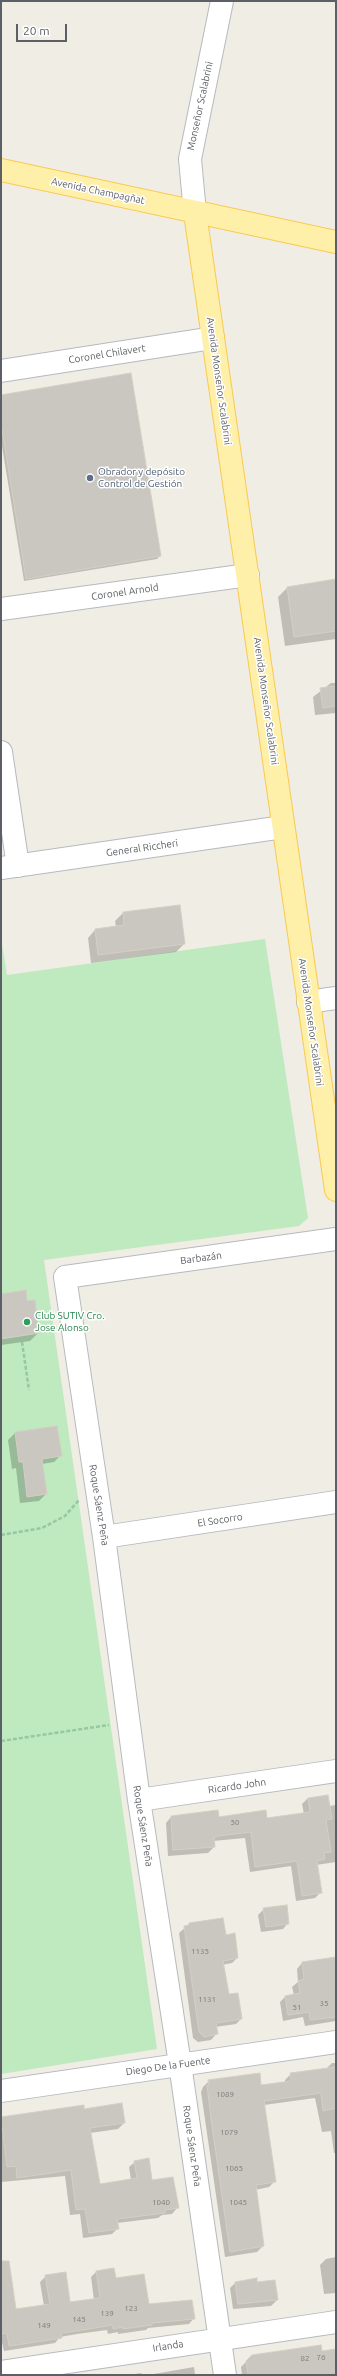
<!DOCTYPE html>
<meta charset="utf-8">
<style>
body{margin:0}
#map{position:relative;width:337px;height:2376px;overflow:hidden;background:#efede4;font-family:Ubuntu,sans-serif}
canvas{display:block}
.frame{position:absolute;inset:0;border:2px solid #5c6066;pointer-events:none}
.scale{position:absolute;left:16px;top:24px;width:51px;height:18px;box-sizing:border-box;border:2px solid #5c6066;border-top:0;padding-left:5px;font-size:12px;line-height:14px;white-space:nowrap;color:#5c6066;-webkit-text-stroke:3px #fff;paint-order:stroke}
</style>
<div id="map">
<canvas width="337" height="2376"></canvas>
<div class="frame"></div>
<div class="scale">20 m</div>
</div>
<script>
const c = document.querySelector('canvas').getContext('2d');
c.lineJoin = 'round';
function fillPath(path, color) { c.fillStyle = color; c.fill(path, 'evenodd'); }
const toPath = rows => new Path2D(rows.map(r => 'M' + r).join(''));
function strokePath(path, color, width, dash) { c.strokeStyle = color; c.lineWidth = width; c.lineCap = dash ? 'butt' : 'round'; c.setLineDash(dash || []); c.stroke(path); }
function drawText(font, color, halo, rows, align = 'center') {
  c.font = font + ' Ubuntu,sans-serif'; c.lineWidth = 3; c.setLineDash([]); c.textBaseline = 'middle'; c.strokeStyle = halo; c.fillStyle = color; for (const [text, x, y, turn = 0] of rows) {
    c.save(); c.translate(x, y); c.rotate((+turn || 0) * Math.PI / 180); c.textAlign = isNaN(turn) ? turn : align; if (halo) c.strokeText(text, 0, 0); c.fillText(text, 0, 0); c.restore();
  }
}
fillPath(toPath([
 [1,938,7,975,265,939,308,1218,299,1226,44,1260,157,2049,1,2074]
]), '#bfe9be');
fillPath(toPath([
 [1,396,160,556,157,559,24,581,1,440],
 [336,580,336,639,285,646,278,597,287,588],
 [331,683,336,683,336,713,315,715,313,697],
 [123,913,184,944,176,952,91,963,88,938,95,930,116,927,115,921],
 [1,1295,26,1302,38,1333,30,1341,1,1345],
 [57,1427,61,1455,54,1462,42,1464,46,1494,39,1501,20,1503,16,1468,12,1469,8,1440,15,1433],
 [308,1798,329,1806,336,1805,336,1862,316,1865,320,1893,315,1898,296,1901,291,1866,250,1872,245,1838,213,1841,214,1847,208,1853,168,1856,166,1823,171,1817,266,1819,304,1814,302,1804],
 [264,1909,288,1923,283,1929,261,1932,258,1915],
 [189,1924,225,1936,237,1958,232,1963,222,1965,228,1995,241,2019,236,2024,215,2027,216,2034,211,2040,198,2042,193,2038,179,1933],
 [336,1958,336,2021,305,2026,303,2017,283,2021,280,2002,286,1996,294,1995,292,1987,298,1982,297,1969,302,1963],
 [332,2063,336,2063,336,2153,334,2153,331,2131,322,2132,315,2098,264,2105,275,2181,269,2187,255,2190,263,2246,257,2252,225,2257,201,2092,203,2087,209,2081,261,2086,285,2083,285,2080,291,2074,326,2069],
 [83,2106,83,2110,124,2123,118,2129,90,2133,99,2185,131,2180,129,2167,135,2162,177,2208,172,2214,162,2215,158,2218,117,2223,118,2228,112,2234,83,2238,80,2214,70,2215,65,2176,1,2182,1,2118],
 [336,2257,336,2293,324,2294,320,2265,326,2259],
 [113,2270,115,2279,148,2305,194,2318,189,2324,148,2328,146,2330,118,2334,118,2332,108,2334,107,2330,77,2334,60,2337,55,2343,4,2351,1,2338,1,2282,15,2310,44,2306,40,2282,46,2276,69,2303,94,2300,91,2277,96,2272],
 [235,2283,256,2283,277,2300,271,2306,233,2309,230,2288],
 [336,2350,336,2375,242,2375,241,2367,252,2356],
 [194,2367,195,2375,148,2375],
 [141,2373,142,2375,129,2375]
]), '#0003');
const building = toPath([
 [131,373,161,556,26,579,1,423,1,395,131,373],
 [336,579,336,631,294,637,287,587,336,579],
 [336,686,336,706,323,708,320,688,336,686],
 [180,905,185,944,98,955,95,929,124,925,123,912,180,905],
 [26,1290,27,1301,35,1300,39,1333,1,1339,1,1294,26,1290],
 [57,1426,62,1456,42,1459,47,1494,27,1497,23,1462,19,1462,15,1432,57,1426],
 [328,1795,332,1819,326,1820,331,1852,324,1853,325,1859,317,1861,322,1893,302,1896,297,1861,255,1867,251,1832,218,1836,214,1838,215,1847,173,1850,171,1816,218,1810,219,1817,266,1810,267,1818,310,1812,308,1798,328,1795],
 [287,1905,289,1924,266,1927,263,1908,287,1905],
 [223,1918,226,1935,235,1933,238,1958,223,1961,229,1994,238,1993,242,2019,216,2023,218,2034,204,2037,199,2032,184,1926,189,1925,189,1923,223,1918],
 [336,1957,336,2017,310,2020,309,2012,288,2015,285,1996,300,1993,298,1981,304,1979,302,1962,336,1957],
 [336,2067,336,2108,323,2111,321,2093,264,2101,276,2182,256,2185,264,2246,230,2252,211,2119,207,2085,209,2085,208,2080,260,2073,261,2085,291,2081,290,2073,336,2067],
 [122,2103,125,2123,90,2128,100,2184,137,2178,134,2161,149,2158,152,2180,173,2177,179,2208,165,2210,165,2213,117,2219,119,2229,89,2233,85,2209,76,2210,71,2170,17,2178,16,2166,7,2167,1,2117,84,2105,84,2109,122,2103],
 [1,2261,9,2261,16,2309,50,2304,45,2275,66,2272,70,2302,100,2298,96,2271,114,2268,116,2278,144,2274,149,2304,192,2300,195,2319,152,2323,152,2325,123,2329,123,2327,113,2329,112,2325,83,2330,61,2333,62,2338,9,2346,7,2333,1,2334,1,2261],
 [257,2278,257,2282,275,2280,278,2300,238,2304,235,2282,257,2278],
 [321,2345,322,2351,336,2349,336,2375,248,2375,246,2361,252,2355,321,2345]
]);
fillPath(building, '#cac7c1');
strokePath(building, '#d5cec2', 1);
const minor = toPath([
 [195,213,190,159,222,1],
 [1,371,213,338],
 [1,609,248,575],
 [1,752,18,866],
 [1,868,283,827],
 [308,1002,336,998],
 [104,1537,336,1502],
 [139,1800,336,1771],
 [1,2091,336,2042],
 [1,2372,336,2322],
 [225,2375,180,2064,139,1800,104,1537,65,1277,336,1239]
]);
const major = toPath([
 [1,170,336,242],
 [195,213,336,1190]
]);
strokePath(minor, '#b6babf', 24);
strokePath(major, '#fbc951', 24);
strokePath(toPath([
 [22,1342,29,1390],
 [1,1535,42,1528,65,1516,79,1500],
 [1,1741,109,1725]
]), '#96c8a3', 2.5, [4, 2]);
strokePath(minor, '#fff', 22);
strokePath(major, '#fff0a9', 22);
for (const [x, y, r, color] of [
 [90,478,4,"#5c6f8a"],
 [27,1322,4,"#2e9e5b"]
]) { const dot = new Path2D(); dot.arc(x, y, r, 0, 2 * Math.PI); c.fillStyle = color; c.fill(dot); strokePath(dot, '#fff', 1.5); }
drawText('8px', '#787a7d', null, [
 ["50",235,1822],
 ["1135",200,1951],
 ["1131",207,1999],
 ["35",324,2003],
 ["51",297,2007],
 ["1089",225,2094],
 ["1079",229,2132],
 ["1065",234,2168],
 ["1040",161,2202],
 ["1045",238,2202],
 ["123",131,2308],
 ["139",107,2313],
 ["145",79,2319],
 ["149",44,2325],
 ["76",321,2357],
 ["82",305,2358]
]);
drawText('10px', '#5c6066', '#fff', [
 ["Monseñor Scalabrini",200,106,-78],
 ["Avenida Champagñat",98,191,12],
 ["Coronel Chilavert",107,354,-9],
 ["Avenida Monseñor Scalabrini",219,381,82],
 ["Coronel Arnold",125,592,-8],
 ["Avenida Monseñor Scalabrini",266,701,82],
 ["General Riccheri",142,848,-8],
 ["Avenida Monseñor Scalabrini",311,1022,82],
 ["Barbazán",201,1258,-8],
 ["Roque Sáenz Peña",99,1505,81],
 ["El Socorro",220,1520,-9],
 ["Ricardo John",237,1786,-8],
 ["Roque Sáenz Peña",143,1826,81],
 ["Diego De la Fuente",168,2066,-8],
 ["Roque Sáenz Peña",192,2146,82],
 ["Irlanda",168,2346,-9]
]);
drawText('10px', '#4e5e75', '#fff', [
 ["Obrador y depósito",98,472],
 ["Control de Gestión",98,484]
], 'left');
drawText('10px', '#27864d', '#fff', [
 ["Club SUTIV Cro.",35,1316],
 ["Jose Alonso",35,1328]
], 'left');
</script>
